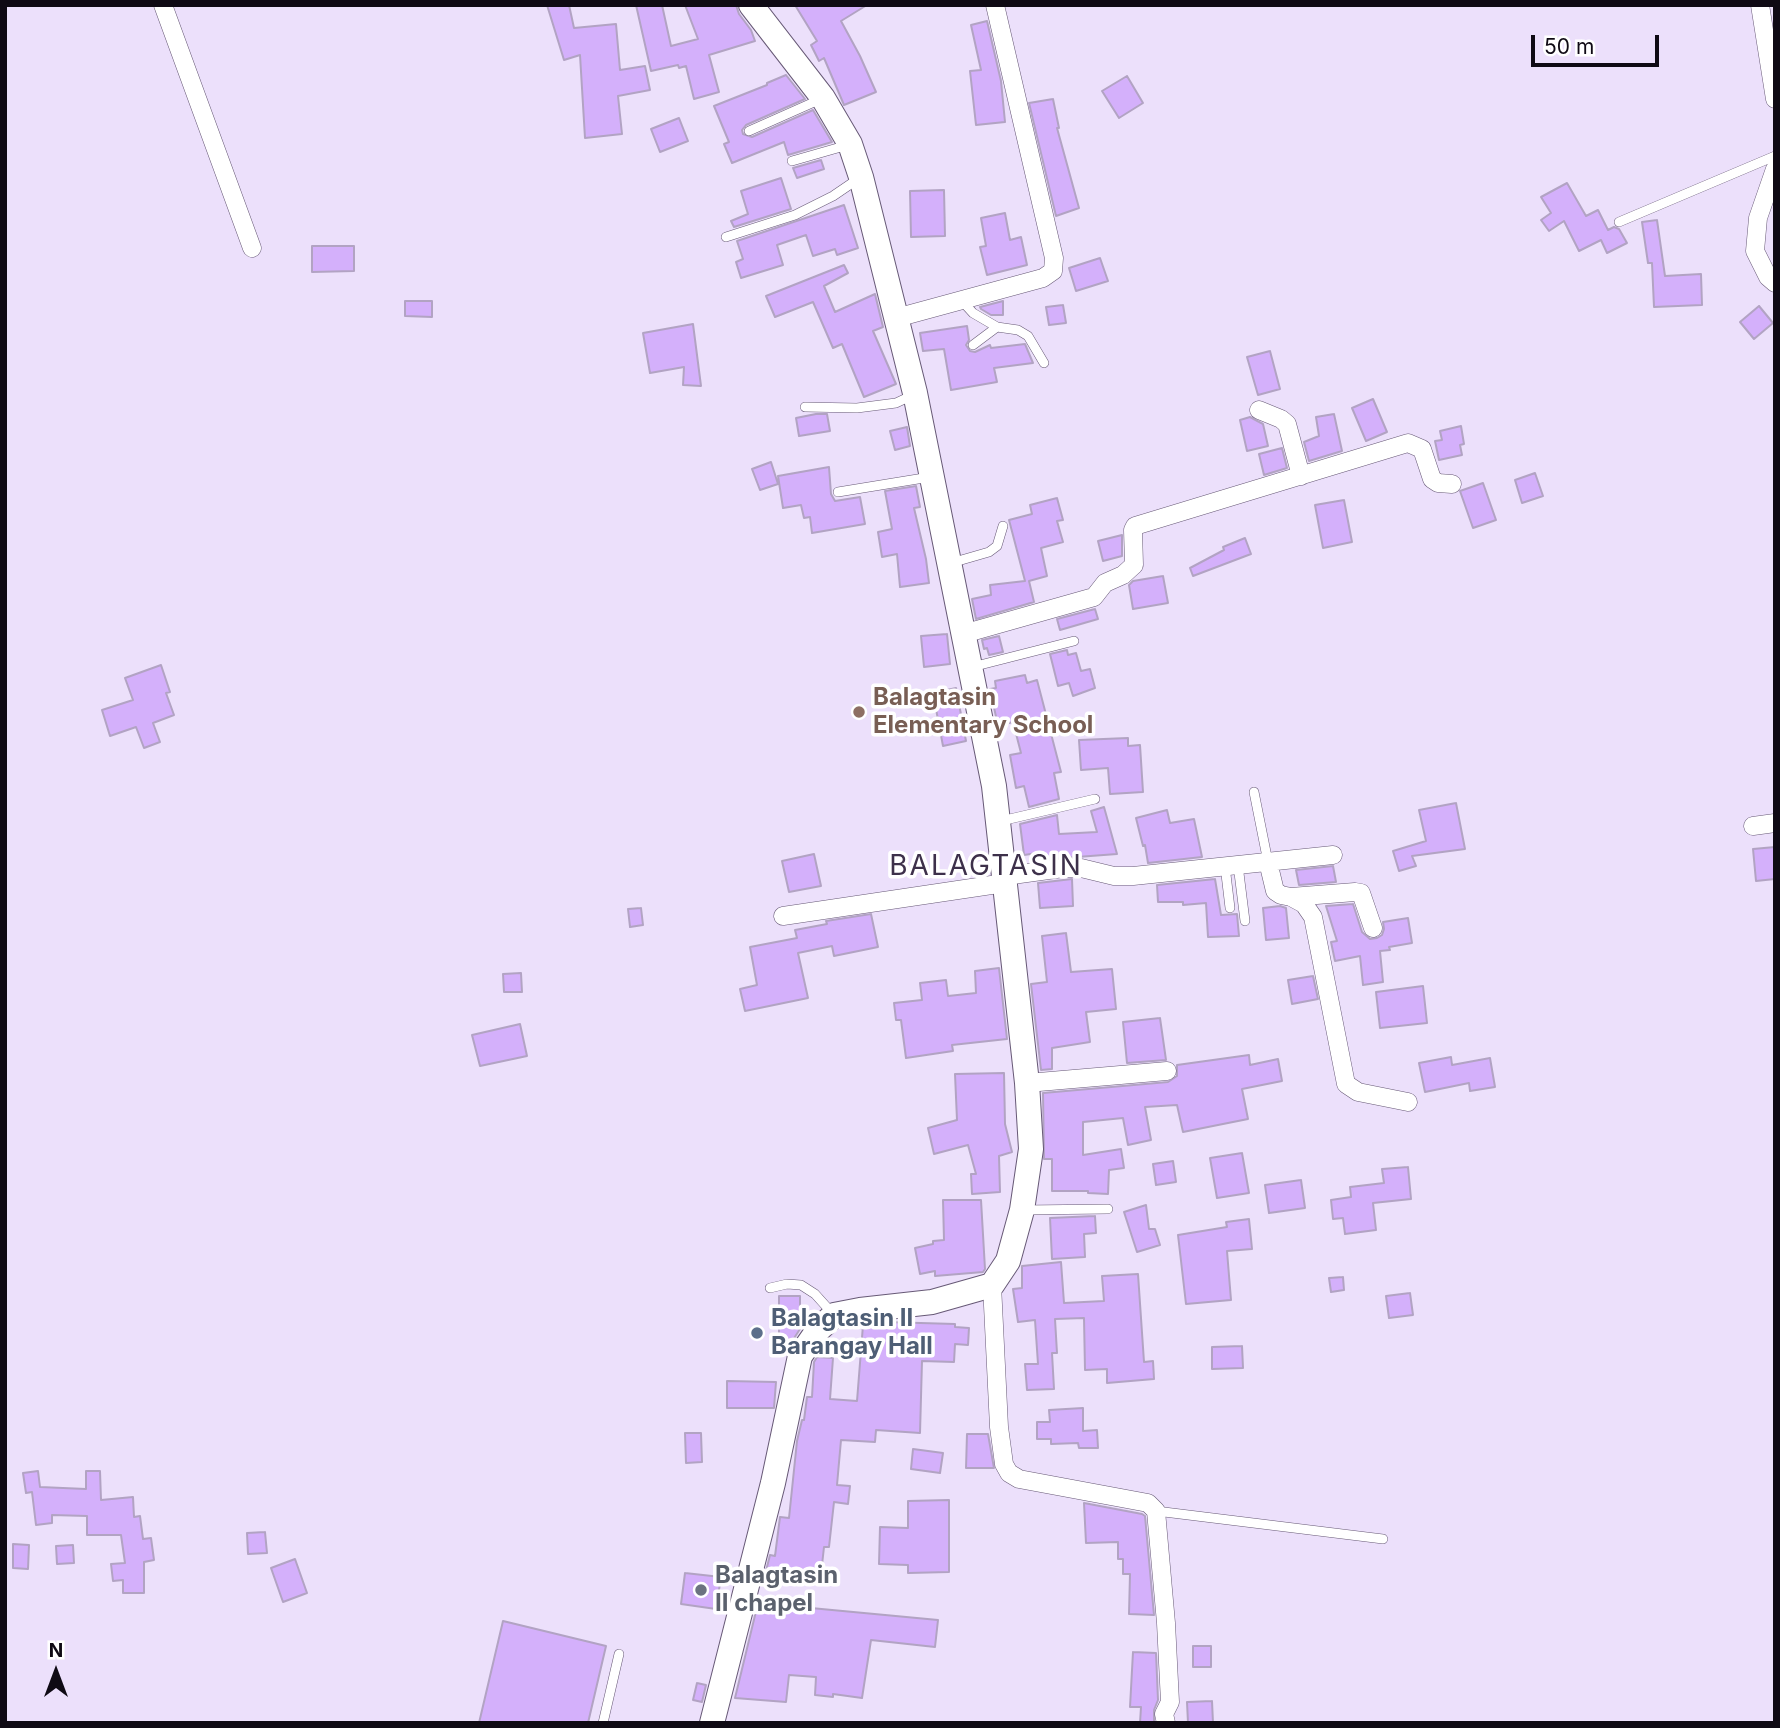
<!DOCTYPE html>
<style>
body{margin:0}
#map{position:relative;width:1780px;height:1728px;overflow:hidden;background:#ece0fb;font-family:Inter,sans-serif}
canvas{display:block}
.frame{position:absolute;inset:0;border:7px solid #0f0a14;pointer-events:none}
.north{position:absolute;left:21px;top:1637px;width:70px;height:70px;-webkit-text-stroke:5px #fff;paint-order:stroke;rotate:0deg;font-size:19px;font-weight:700;line-height:28px;text-align:center;color:#0f0a14}
.north::after{content:'';display:block;margin:auto;width:24px;height:32px;background:#0f0a14;clip-path:polygon(50% 0,100% 100%,50% 72%,0 100%)}
.scale{position:absolute;left:1531px;top:35px;width:128px;height:32px;box-sizing:border-box;border:4px solid #0f0a14;border-top:0;padding-left:9px;font-size:21px;line-height:24px;white-space:nowrap;color:#0f0a14;-webkit-text-stroke:5px #fff;paint-order:stroke}
</style>
<div id="map">
<canvas width="1780" height="1728"></canvas>
<div class="frame"></div>
<div class="north">N</div>
<div class="scale">50 m</div>
</div>
<script>
const c = document.querySelector('canvas').getContext('2d');
c.lineJoin = 'round';
function fillPath(path, color) { c.fillStyle = color; c.fill(path, 'evenodd'); }
const toPath = rows => new Path2D(rows.map(r => 'M' + r).join(''));
function strokePath(path, color, width, dash) { c.strokeStyle = color; c.lineWidth = width; c.lineCap = dash ? 'butt' : 'round'; c.setLineDash(dash || []); c.stroke(path); }
function drawText(font, color, halo, rows, align = 'center') {
  c.font = font + ' Inter,sans-serif'; c.lineWidth = 7; c.setLineDash([]); c.textBaseline = 'middle'; c.strokeStyle = halo; c.fillStyle = color; for (const [text, x, y, turn = 0] of rows) {
    c.save(); c.translate(x, y); c.rotate((+turn || 0) * Math.PI / 180); c.textAlign = isNaN(turn) ? turn : align; if (halo) c.strokeText(text, 0, 0); c.fillText(text, 0, 0); c.restore();
  }
}
const building = toPath([
 [547,5,569,5,574,28,616,24,620,70,645,66,650,90,618,96,622,134,585,138,580,55,564,60,547,5],
 [636,5,662,5,671,46,698,39,685,5,736,5,739,14,751,30,755,41,709,55,719,92,694,99,686,66,679,68,678,65,651,71,636,5],
 [795,5,867,5,841,21,860,56,876,92,844,105,824,58,819,61,811,45,817,41,795,5],
 [987,21,1001,81,1005,122,976,125,970,71,981,70,971,25,987,21],
 [786,75,805,99,746,125,742,130,743,134,752,137,813,110,832,142,788,155,784,142,732,163,724,144,729,142,714,106,767,85,767,83,786,75],
 [1127,76,1143,103,1119,118,1102,91,1127,76],
 [1053,99,1059,128,1057,128,1079,208,1056,216,1029,103,1053,99],
 [679,118,688,141,660,152,651,129,679,118],
 [821,160,824,169,797,178,793,168,821,160],
 [781,178,791,209,734,227,731,221,748,214,741,191,781,178],
 [1567,183,1586,216,1598,210,1608,230,1614,227,1619,229,1627,243,1607,253,1601,240,1579,251,1564,221,1549,231,1541,220,1551,213,1541,197,1567,183],
 [944,190,945,236,911,237,910,191,944,190],
 [844,205,858,248,837,255,835,249,813,256,806,235,777,245,783,265,741,278,736,262,743,259,737,241,844,205],
 [1005,213,1010,240,1021,237,1027,265,987,275,980,247,986,246,981,218,1005,213],
 [1657,220,1665,276,1701,274,1702,305,1654,307,1652,263,1648,263,1642,222,1657,220],
 [312,246,354,246,354,271,312,272,312,246],
 [1100,258,1108,281,1076,291,1069,268,1100,258],
 [844,265,848,273,824,286,835,312,875,294,883,327,873,331,896,384,864,397,842,344,833,348,813,302,775,317,766,296,844,265],
 [405,301,432,301,432,317,405,316,405,301],
 [1003,301,1003,315,991,315,981,309,980,307,1003,301],
 [1063,305,1066,323,1049,325,1046,307,1063,305],
 [1759,306,1773,323,1754,339,1740,322,1759,306],
 [693,324,701,386,683,385,684,367,650,373,643,333,693,324],
 [967,326,969,340,966,345,970,351,975,352,990,345,991,348,1025,344,1033,363,994,368,997,382,951,390,944,349,923,351,920,333,967,326],
 [1270,351,1280,389,1258,395,1247,357,1270,351],
 [1373,399,1387,432,1366,441,1352,408,1373,399],
 [816,414,827,414,830,431,799,436,796,418,816,414],
 [1334,414,1342,451,1309,461,1304,442,1319,436,1316,417,1334,414],
 [1250,417,1263,424,1268,446,1247,451,1240,420,1250,417],
 [1461,426,1464,444,1460,445,1462,455,1439,460,1435,441,1442,440,1440,431,1461,426],
 [907,427,910,446,895,450,890,431,907,427],
 [1282,448,1287,468,1264,475,1259,454,1282,448],
 [771,462,778,484,760,490,752,469,771,462],
 [829,467,831,494,835,501,860,497,865,524,812,533,810,517,804,518,801,505,783,508,778,476,829,467],
 [1535,473,1543,496,1522,503,1515,480,1535,473],
 [1483,483,1496,520,1473,528,1460,491,1483,483],
 [916,486,920,507,914,508,926,559,929,583,900,587,897,554,882,557,878,532,892,529,885,491,916,486],
 [1057,498,1063,520,1057,521,1063,542,1041,548,1047,576,1029,581,1034,602,976,619,972,599,991,595,990,585,1025,581,1009,520,1032,514,1030,505,1057,498],
 [1344,500,1352,542,1323,548,1315,505,1344,500],
 [1122,535,1122,556,1103,561,1098,541,1122,535],
 [1245,538,1251,554,1193,576,1190,568,1224,550,1223,547,1245,538],
 [1163,576,1168,603,1133,609,1129,585,1133,581,1163,576],
 [1095,609,1098,619,1060,630,1057,619,1095,609],
 [947,634,950,664,924,667,921,636,947,634],
 [999,636,1003,652,989,655,987,648,984,649,982,640,999,636],
 [1067,650,1068,655,1076,653,1081,671,1090,669,1095,688,1073,696,1069,683,1058,686,1050,654,1067,650],
 [161,665,170,692,166,693,174,715,153,723,160,742,144,748,136,727,110,736,102,710,133,700,125,678,161,665],
 [1025,675,1027,683,1037,680,1061,772,1054,773,1059,799,1029,807,1024,786,1016,788,1010,755,1021,753,1013,722,998,726,990,689,996,688,995,681,1025,675],
 [956,688,966,741,943,746,933,693,956,688],
 [1128,738,1128,746,1140,745,1143,792,1110,794,1108,768,1081,770,1079,740,1128,738],
 [1456,803,1465,849,1412,856,1416,866,1399,871,1393,851,1426,841,1419,810,1456,803],
 [1104,807,1117,854,1037,860,1037,853,1024,855,1020,824,1057,815,1059,834,1097,832,1091,811,1104,807],
 [1167,810,1170,823,1194,819,1202,857,1148,863,1145,845,1143,846,1136,818,1167,810],
 [1775,847,1775,879,1756,881,1753,849,1775,847],
 [814,854,821,886,789,892,782,861,814,854],
 [1333,866,1336,882,1299,885,1296,870,1333,866],
 [1072,879,1073,906,1040,908,1038,883,1072,879],
 [1215,879,1221,915,1237,914,1239,936,1208,937,1206,903,1183,905,1183,902,1158,902,1157,885,1215,879],
 [1353,904,1362,932,1370,939,1377,938,1382,935,1384,929,1383,922,1408,918,1412,943,1389,947,1390,950,1380,951,1383,982,1363,985,1360,956,1335,961,1331,942,1337,941,1326,906,1353,904],
 [1280,906,1286,908,1289,938,1266,940,1263,908,1280,906],
 [641,908,643,925,630,927,628,909,641,908],
 [871,914,878,947,834,956,832,946,798,953,808,998,745,1011,740,989,757,985,750,947,797,938,795,930,827,924,826,921,871,914],
 [1066,933,1071,972,1112,969,1116,1009,1086,1012,1090,1042,1052,1048,1052,1069,1041,1070,1031,984,1047,982,1042,936,1066,933],
 [999,968,1007,1039,952,1045,953,1051,906,1058,901,1020,896,1020,894,1003,922,1000,920,983,946,980,948,996,976,993,975,971,999,968],
 [521,973,522,992,504,992,503,974,521,973],
 [1313,976,1318,999,1292,1004,1288,980,1313,976],
 [1423,986,1427,1023,1380,1028,1376,992,1423,986],
 [1160,1018,1166,1060,1127,1063,1123,1022,1160,1018],
 [520,1024,527,1056,480,1066,472,1035,520,1024],
 [1249,1055,1250,1065,1278,1059,1282,1081,1242,1089,1248,1119,1183,1132,1177,1105,1145,1107,1151,1140,1128,1145,1123,1118,1083,1122,1083,1155,1121,1149,1124,1168,1109,1170,1108,1194,1088,1193,1088,1191,1052,1191,1052,1159,1044,1159,1043,1093,1168,1082,1177,1076,1177,1065,1249,1055],
 [1451,1057,1452,1065,1490,1058,1495,1087,1470,1091,1469,1083,1425,1092,1419,1063,1451,1057],
 [1004,1073,1005,1124,1012,1152,999,1156,1000,1192,972,1194,971,1174,976,1174,968,1145,934,1154,928,1128,957,1120,955,1074,1004,1073],
 [1242,1153,1249,1193,1217,1198,1210,1158,1242,1153],
 [1173,1161,1176,1182,1156,1185,1153,1164,1173,1161],
 [1408,1167,1411,1199,1373,1203,1376,1230,1345,1234,1343,1218,1333,1219,1331,1200,1351,1197,1350,1187,1384,1183,1382,1169,1408,1167],
 [1301,1180,1305,1208,1269,1213,1265,1185,1301,1180],
 [943,1200,981,1200,985,1269,983,1272,935,1276,935,1271,920,1274,915,1248,933,1244,933,1241,944,1240,943,1200],
 [1146,1205,1149,1229,1155,1229,1160,1245,1137,1252,1124,1212,1146,1205],
 [1095,1216,1096,1233,1084,1234,1085,1257,1052,1259,1050,1218,1095,1216],
 [1249,1219,1252,1249,1227,1251,1231,1300,1186,1304,1178,1235,1227,1227,1226,1222,1249,1219],
 [1061,1262,1064,1303,1104,1301,1102,1276,1138,1274,1144,1362,1153,1361,1154,1379,1107,1383,1107,1369,1085,1370,1084,1318,1055,1319,1057,1353,1052,1353,1054,1389,1027,1390,1025,1364,1038,1364,1035,1320,1018,1322,1013,1289,1022,1288,1022,1266,1061,1262],
 [1343,1277,1344,1290,1331,1292,1329,1278,1343,1277],
 [1410,1293,1413,1315,1389,1318,1386,1296,1410,1293],
 [779,1296,800,1296,800,1329,789,1346,779,1346,779,1296],
 [886,1322,955,1324,955,1327,969,1328,968,1345,955,1344,954,1362,922,1361,920,1433,876,1430,875,1442,841,1440,837,1485,850,1486,848,1504,834,1502,829,1547,824,1547,820,1583,765,1575,770,1555,775,1556,780,1517,789,1518,797,1441,802,1420,804,1420,807,1397,812,1397,814,1362,817,1357,833,1358,830,1399,857,1401,863,1325,886,1326,886,1322],
 [1242,1346,1243,1368,1212,1369,1212,1347,1242,1346],
 [727,1381,776,1382,774,1408,727,1408,727,1381],
 [1083,1408,1083,1431,1097,1430,1098,1448,1079,1448,1078,1443,1051,1444,1051,1439,1037,1439,1037,1422,1050,1422,1049,1410,1083,1408],
 [685,1433,701,1433,702,1462,686,1463,685,1433],
 [967,1434,988,1434,994,1468,966,1468,967,1434],
 [913,1449,943,1453,940,1473,911,1469,913,1449],
 [38,1471,40,1487,86,1489,86,1471,100,1471,101,1500,133,1497,134,1517,140,1516,143,1539,151,1538,154,1560,144,1562,144,1593,123,1593,123,1580,113,1581,111,1564,125,1563,121,1535,87,1535,87,1516,52,1515,52,1523,36,1525,32,1492,26,1493,23,1473,38,1471],
 [949,1500,949,1572,908,1573,908,1565,879,1564,880,1527,908,1528,908,1501,949,1500],
 [1084,1503,1142,1514,1145,1516,1154,1615,1129,1614,1130,1574,1123,1574,1123,1559,1118,1559,1118,1542,1086,1543,1084,1503],
 [265,1532,267,1553,248,1554,247,1533,265,1532],
 [13,1544,29,1545,28,1569,13,1568,13,1544],
 [73,1545,74,1563,57,1564,56,1546,73,1545],
 [295,1559,307,1593,283,1602,271,1568,295,1559],
 [685,1573,721,1577,716,1609,681,1604,685,1573],
 [758,1603,938,1620,935,1647,871,1640,862,1698,833,1694,833,1697,815,1695,816,1677,789,1675,786,1702,735,1698,758,1603],
 [503,1621,606,1646,588,1723,479,1723,503,1621],
 [1193,1646,1211,1646,1211,1667,1193,1667,1193,1646],
 [1133,1652,1156,1653,1158,1700,1154,1710,1154,1723,1140,1723,1141,1707,1130,1707,1133,1652],
 [697,1683,706,1685,702,1702,693,1700,697,1683],
 [1212,1701,1213,1723,1188,1723,1187,1702,1212,1701]
]);
fillPath(building, '#d4b0fb');
strokePath(building, '#b2a3c3', 2);
const lane = toPath([
 [749,131,821,99],
 [792,161,848,145],
 [1619,222,1775,156],
 [726,237,795,215,833,196,858,179],
 [962,301,973,313,997,327,1018,330,1028,336,1044,363],
 [973,345,997,327],
 [805,407,857,408,896,403,913,395],
 [838,492,930,477],
 [951,563,989,552,997,546,1003,526],
 [972,667,1074,641],
 [1254,792,1268,862],
 [1001,821,1095,799],
 [1238,865,1245,921],
 [1225,866,1230,908],
 [1023,1210,1108,1209],
 [770,1288,787,1284,801,1285,815,1294,833,1314],
 [1156,1511,1383,1539],
 [603,1723,619,1654]
]);
const street = toPath([
 [163,5,252,248],
 [1760,5,1775,99],
 [1775,169,1758,218,1755,251,1768,277,1775,283],
 [896,318,1043,278,1053,271,1054,258,995,5],
 [1259,410,1281,419,1287,424,1301,476],
 [963,634,1094,597,1105,583,1123,575,1134,565,1133,530,1135,526,1408,443,1422,449,1432,479,1438,483,1452,484],
 [1753,826,1775,823],
 [1268,862,1275,891,1281,895,1291,897,1355,892,1361,893,1373,928],
 [1005,876,1063,868,1081,868,1114,876,1133,876,1333,855],
 [1291,897,1304,904,1313,917,1346,1084,1358,1092,1408,1102],
 [783,916,1005,883],
 [1027,1083,1167,1071],
 [992,1285,999,1427,1004,1464,1009,1473,1019,1479,1148,1503,1156,1511,1166,1623,1170,1702,1164,1714,1166,1723]
]);
const secondary = toPath([
 [712,1723,773,1483,800,1356,818,1330,834,1315,860,1310,932,1302,992,1285,1008,1261,1022,1210,1031,1149,1027,1083,994,786,915,393,861,177,850,144,823,98,751,5]
]);
strokePath(lane, '#675976', 10);
strokePath(street, '#675976', 19);
strokePath(secondary, '#675976', 26);
strokePath(lane, '#fff', 9);
strokePath(street, '#fff', 18);
strokePath(secondary, '#fff', 24);
for (const [x, y, r, color] of [
 [859,712,7,"#8d6e63"],
 [757,1333,7,"#5c6f8a"],
 [701,1590,7,"#6b7280"]
]) { const dot = new Path2D(); dot.arc(x, y, r, 0, 2 * Math.PI); c.fillStyle = color; c.fill(dot); strokePath(dot, '#fff', 2.5); }
drawText('bold 24px', '#785e54', '#fff', [
 ["Balagtasin",873,698],
 ["Elementary School",873,726]
], 'left');
drawText('bold 24px', '#4e5e75', '#fff', [
 ["Balagtasin II",771,1319],
 ["Barangay Hall",771,1347]
], 'left');
drawText('bold 24px', '#5b616d', '#fff', [
 ["Balagtasin",715,1576],
 ["II chapel",715,1604]
], 'left');
c.letterSpacing = '2px';
drawText('28px', '#3d304a', '#fff', [
 ["BALAGTASIN",986,867]
]);
c.letterSpacing = '0px';
</script>
